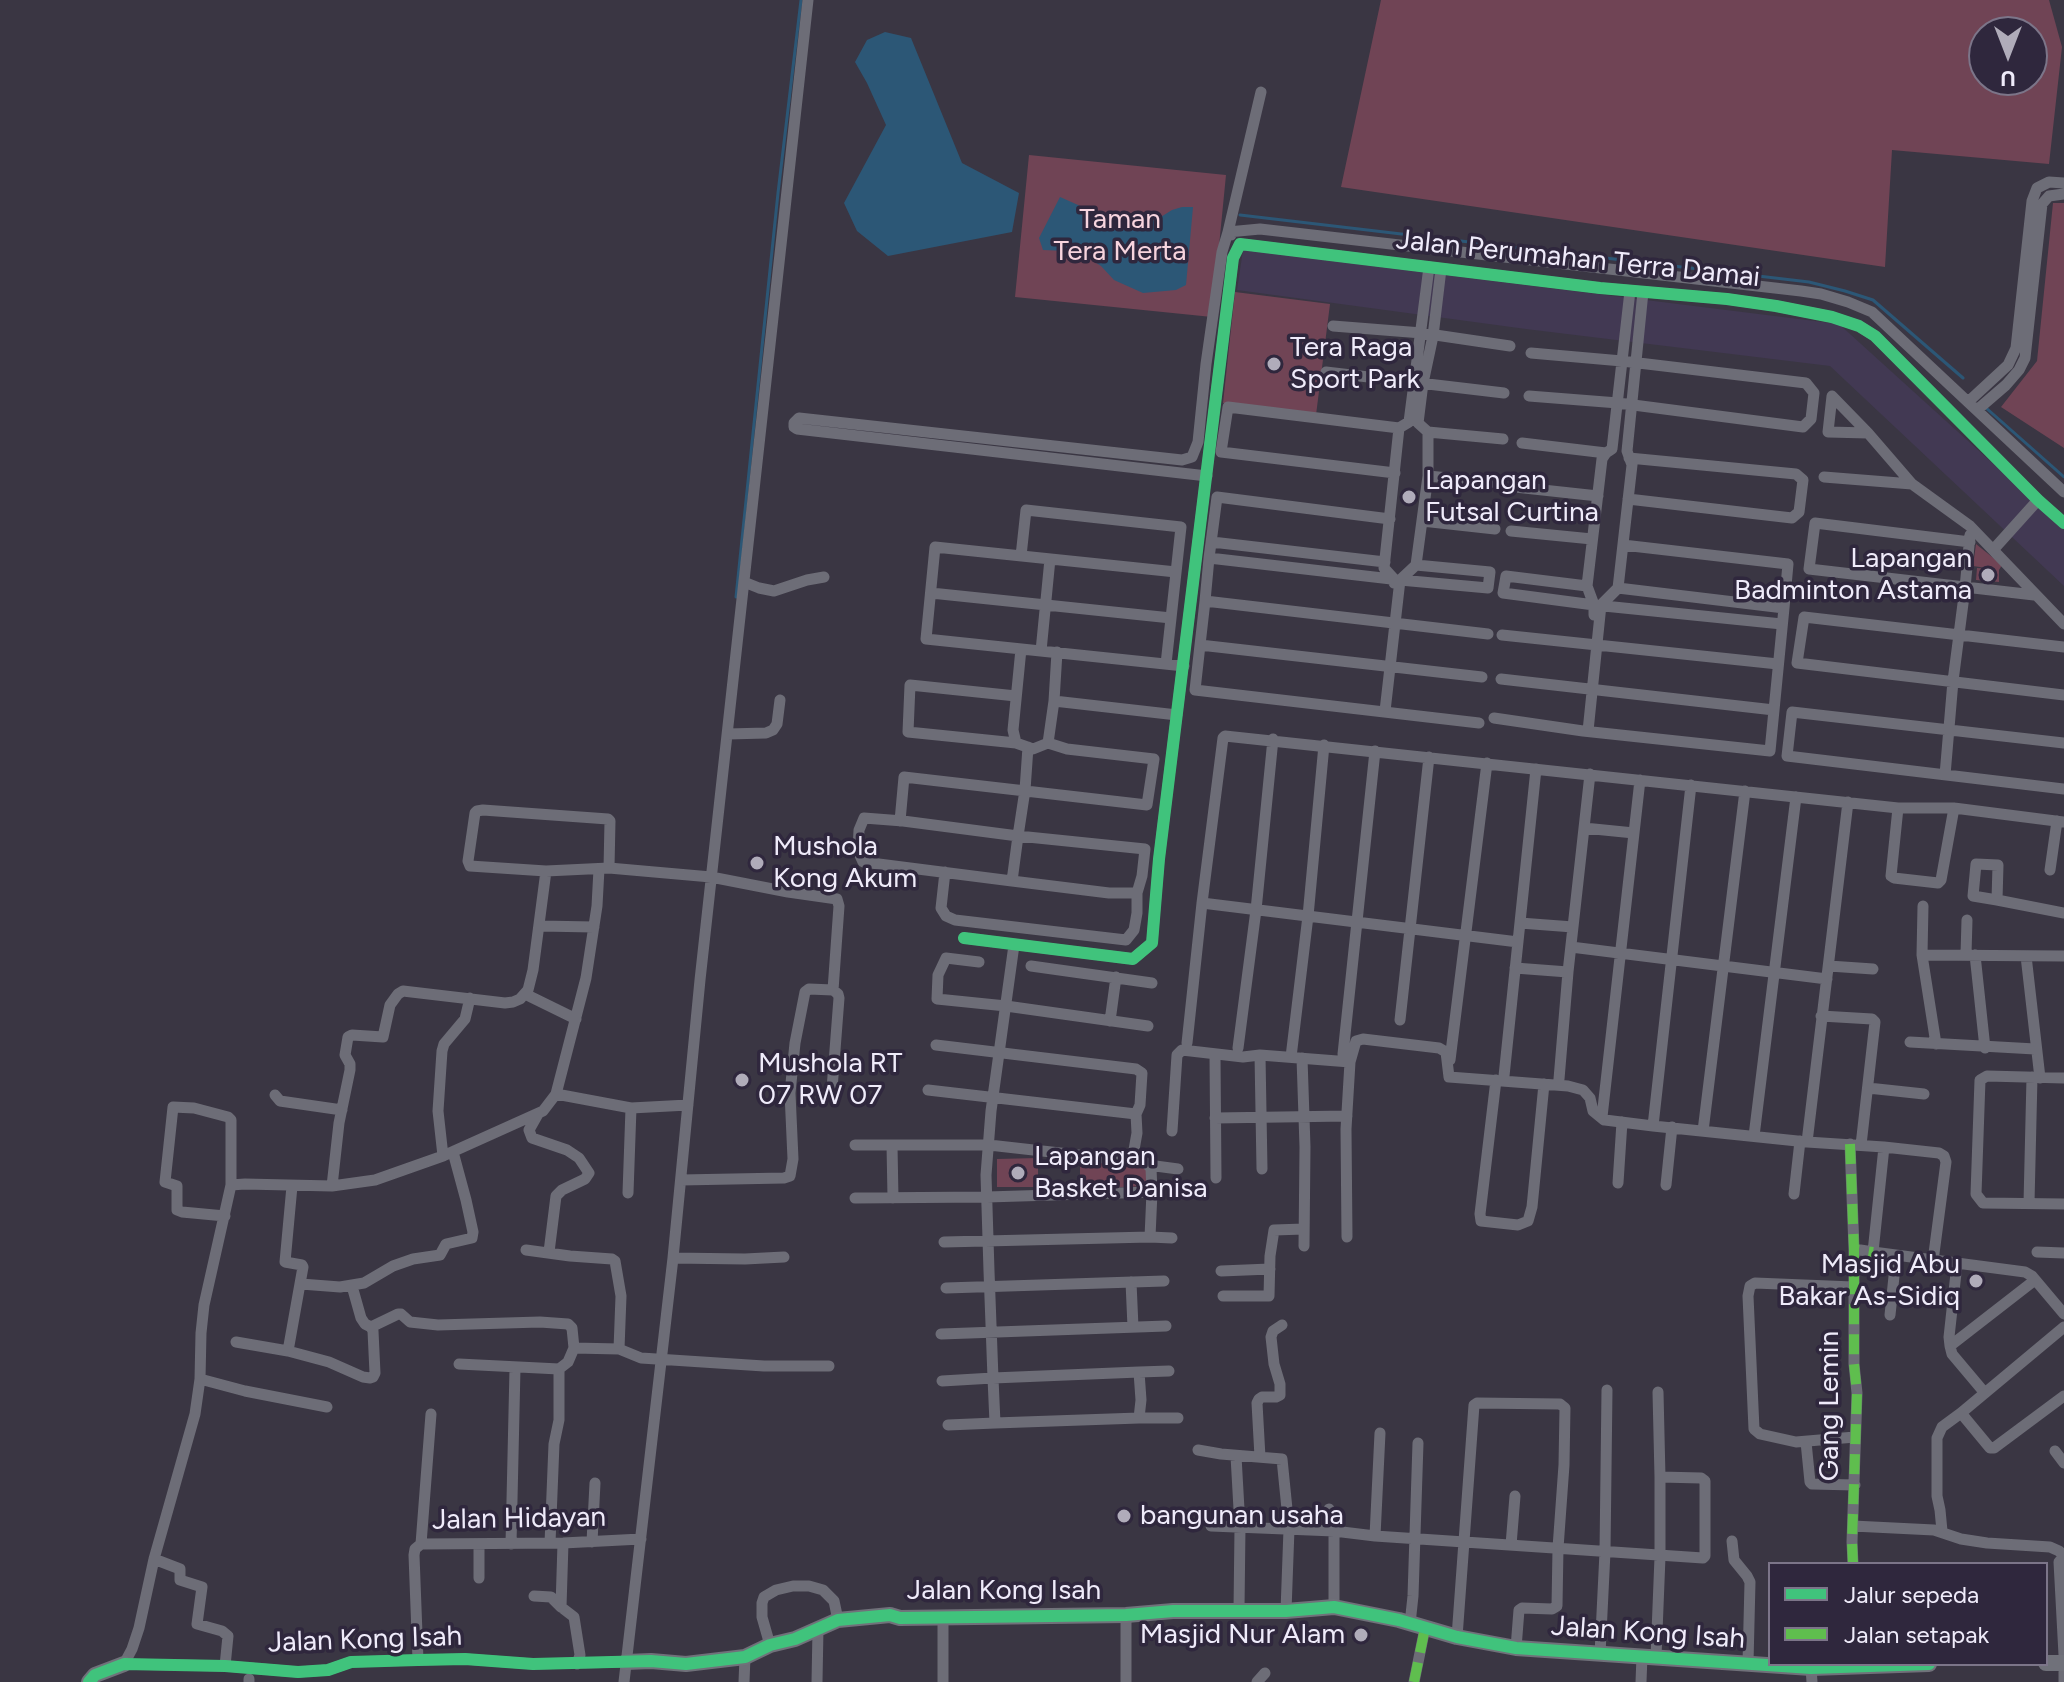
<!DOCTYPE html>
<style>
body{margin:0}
#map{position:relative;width:2064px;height:1682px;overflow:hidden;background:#3a3643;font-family:Figtree,sans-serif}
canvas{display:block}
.legend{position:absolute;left:1768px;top:1562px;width:280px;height:104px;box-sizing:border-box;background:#2f273d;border:2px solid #7c7589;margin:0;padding:10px 14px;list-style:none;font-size:24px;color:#efebfa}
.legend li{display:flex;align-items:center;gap:16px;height:40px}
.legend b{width:40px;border:2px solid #7c7589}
.north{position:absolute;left:1968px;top:16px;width:80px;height:80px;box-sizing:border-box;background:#2f273d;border:2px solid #7c7589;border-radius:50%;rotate:180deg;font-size:22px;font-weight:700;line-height:32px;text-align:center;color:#efebfa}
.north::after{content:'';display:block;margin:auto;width:28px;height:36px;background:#b0acba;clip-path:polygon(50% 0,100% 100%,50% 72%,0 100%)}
</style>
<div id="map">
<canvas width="2064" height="1682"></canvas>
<ul class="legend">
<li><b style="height:10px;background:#40c37c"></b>Jalur sepeda</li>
<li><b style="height:10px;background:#5fbe4e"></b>Jalan setapak</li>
</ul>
<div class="north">U</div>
</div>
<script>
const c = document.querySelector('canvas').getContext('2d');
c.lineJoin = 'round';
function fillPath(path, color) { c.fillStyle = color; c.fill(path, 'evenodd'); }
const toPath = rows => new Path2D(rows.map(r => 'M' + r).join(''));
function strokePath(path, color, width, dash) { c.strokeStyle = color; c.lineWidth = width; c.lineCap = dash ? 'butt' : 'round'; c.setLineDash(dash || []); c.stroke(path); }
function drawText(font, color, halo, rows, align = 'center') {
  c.font = font + ' Figtree,sans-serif'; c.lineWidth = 7; c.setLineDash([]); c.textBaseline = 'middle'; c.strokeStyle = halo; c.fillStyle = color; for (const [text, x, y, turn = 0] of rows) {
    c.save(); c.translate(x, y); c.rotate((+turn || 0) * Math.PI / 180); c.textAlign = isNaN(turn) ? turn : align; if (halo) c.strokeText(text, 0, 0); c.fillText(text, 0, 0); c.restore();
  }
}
fillPath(toPath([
 [1243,250,1839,324,2064,528,2064,586,1830,366,1526,329,1237,290]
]), '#423953');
fillPath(toPath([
 [1381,0,2049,0,2062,47,2049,164,1892,150,1885,267,1341,187],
 [1984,32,2032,32,2032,80,1984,80],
 [1029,155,1226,175,1212,317,1015,297],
 [2053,203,2064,203,2064,448,2001,407,2037,361],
 [1235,292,1330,304,1316,415,1223,403],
 [1976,544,2002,565,1999,570,1999,582,1976,580,1977,568,1993,569,1973,566],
 [1038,1158,1038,1187,997,1187,997,1159],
 [1080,1159,1146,1168,1146,1186,1080,1189]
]), '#704455');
fillPath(toPath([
 [885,32,911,38,962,163,1019,193,1012,232,888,256,857,231,844,203,886,125,867,83,855,62,867,40],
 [1060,197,1121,224,1156,220,1172,210,1182,207,1193,207,1186,285,1176,290,1143,293,1114,280,1101,266,1090,259,1067,251,1043,250,1039,238]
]), '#2c5776');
strokePath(toPath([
 [1240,215,1809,282,1845,291,1873,300,1963,378],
 [1985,407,2064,477],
 [736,597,778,193,801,0]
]), '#2c5776', 3);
strokePath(toPath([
 [1231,235,1228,232,1261,92],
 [1333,326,1422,333,1510,346],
 [1326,372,1504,393],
 [1529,396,1618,403,1803,427,1811,419,1814,393,1806,383,1622,361,1531,353],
 [1968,402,2008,365,2016,348,2032,201,2037,188,2049,182,2064,183],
 [1977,410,2006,385,2019,370,2025,358,2042,204,2049,196,2064,194],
 [1428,432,1503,439],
 [1868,433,1828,432,1832,396,1868,433,1912,484,1970,526,2064,624],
 [1522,443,1606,453],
 [1192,457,1198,442,1206,364,1222,252,1228,232,1260,229,1801,291,1821,294,1848,302,1872,312,2064,492],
 [1192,457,1182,460,799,418,794,423,794,427,797,429,1207,476],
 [1395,473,1221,452,1228,407,1399,428],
 [1428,476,1501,483],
 [1824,477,1912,484],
 [1515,487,1598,496],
 [1628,499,1792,518,1799,512,1803,480,1796,474,1629,458],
 [1390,519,1217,497,1209,558,1400,580,1488,588,1490,572,1416,565],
 [1422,521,1495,529],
 [1511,531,1592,539],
 [1212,542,1385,562],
 [1970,542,1815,523,1809,569,2034,595],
 [1993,550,2038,500],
 [1021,556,1026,510,1181,527,1166,664],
 [1209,558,1205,601,1488,634],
 [1176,572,935,547,926,639,1184,666],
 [744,582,759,588,774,591,807,580,824,577],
 [1394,583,1394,579,1384,568,1399,428,1409,422,1429,267],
 [1587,586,1506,576,1503,593,1594,605,1782,624],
 [1618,588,1784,608,1788,564,1623,545],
 [931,593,1171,618],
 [1205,601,1200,645,1482,677],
 [1594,615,1594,605,1587,586,1602,459,1606,453,1612,449,1630,291],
 [1502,635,1778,664],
 [1200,645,1195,690,1479,723],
 [2064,647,1804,617,1797,663,2064,695],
 [1021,649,1013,730,1016,743,1033,749,1048,743,1054,701],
 [1041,651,1050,559],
 [1057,652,1054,701,1177,715],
 [1501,679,1774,710],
 [1385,711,1400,580,1416,565,1428,476,1428,432,1418,423,1423,383,1433,336,1441,269],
 [1494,718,1583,731,1770,751,1784,608],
 [1588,731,1601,605,1618,588,1632,465,1627,451,1643,292],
 [728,734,766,733,773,730,777,724,780,700],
 [1016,743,908,732,910,685,1016,696],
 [2064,743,1792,712,1787,756,2064,789],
 [1945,775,1953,681,1965,588,1970,535],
 [1640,780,1602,1117,1605,1120,1653,1126,1807,1142,1884,1147,1939,1153,1944,1156,1946,1162,1933,1261],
 [1898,808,1891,876,1894,878,1938,883,1941,880,1954,808],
 [900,821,904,777,1147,805,1154,759,1067,749,1048,743],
 [1584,828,1634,833],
 [609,868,610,821,608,819,483,810,477,811,475,813,468,861,470,866,546,871,609,868,711,877,788,892,837,899,839,906,833,990,838,994,839,998,832,1089],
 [599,869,597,906,586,978,556,1094,543,1111,443,1156,375,1180,332,1186,245,1184,231,1185,204,1305,201,1333,200,1379,195,1414,154,1559,139,1628,132,1649,124,1664,225,1666,298,1672,328,1670,351,1662,418,1660,465,1659,533,1664,626,1662],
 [2050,870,2057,821],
 [945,872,941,908,946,916,955,920,1126,940,1134,930,1137,913,1137,893],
 [1012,881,1109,893,1137,893,1142,876,1145,849,1018,836,903,821,864,818,859,830,858,851,863,862,1012,881,1018,836,1025,790,1028,747],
 [1997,900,1998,865,1976,864,1973,896,1997,900,2064,913],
 [1202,903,1518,942],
 [1923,906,1922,955,1936,1044],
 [1520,923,1573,927],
 [540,926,594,927],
 [964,938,1133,959,1152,943,1159,859,1233,258,1240,244,1600,288,1727,299,1776,306,1832,317,1859,326,1875,336,2038,500,2064,523],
 [1571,947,1827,979],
 [1966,954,1967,920],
 [1922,955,2064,956],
 [1975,955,1985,1048],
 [2026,956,2040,1078],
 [979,962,946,958,938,975,937,999,1006,1006,1148,1026],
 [1031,966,1152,983],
 [1829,966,1873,969],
 [1515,968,1568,972],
 [525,994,576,1019],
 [1821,1016,1872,1019,1875,1022,1861,1145],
 [1400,1020,1429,757],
 [1110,1021,1116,977],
 [1910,1042,2035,1049],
 [1187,1043,1202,903,1223,738,1225,736,1898,808,1954,808,2064,822],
 [936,1045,1136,1069,1142,1073,1140,1105,1136,1114],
 [1238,1048,1256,910,1273,739],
 [1343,1054,1375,751],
 [1215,1055,1216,1178],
 [1260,1055,1262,1169],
 [1291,1057,1308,916,1324,745],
 [1302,1058,1305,1147,1304,1246],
 [1450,1060,1487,763],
 [1504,1076,1536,769],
 [2064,1078,1987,1076,1980,1080,1976,1194,1983,1203,2064,1204],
 [1559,1079,1568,972,1590,774],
 [1496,1080,1480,1214,1481,1221,1518,1225,1528,1221,1532,1207,1544,1084],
 [1868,1088,1924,1094],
 [928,1090,1136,1114,1137,1133,1132,1161],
 [556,1094,631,1108,688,1105],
 [275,1095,280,1101,342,1110],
 [538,1114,529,1130,532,1138,567,1150,579,1158,589,1173,585,1179,562,1190,556,1196,549,1252],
 [1215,1118,1347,1116],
 [1653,1126,1691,785],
 [1172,1131,1177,1055,1182,1050,1243,1057,1260,1055,1350,1062,1356,1041,1363,1039,1439,1048,1446,1052,1449,1077,1568,1086,1583,1090,1590,1098,1593,1111,1604,1120],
 [1703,1131,1745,791],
 [1754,1136,1796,797],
 [1807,1142,1848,802],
 [1850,1144,1854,1249,1873,1252],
 [855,1145,989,1145,1140,1162,1146,1163,1151,1168,1152,1192],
 [892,1145,893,1198],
 [1884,1147,1873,1252,2025,1272,2032,1276,2064,1314],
 [443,1156,438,1111,442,1051,444,1044,465,1019,470,998],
 [1148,1165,1178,1169],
 [681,1180,784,1178,790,1176,793,1159,790,1093,795,1043,805,992,809,989,833,990],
 [1618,1183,1622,1122],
 [1666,1185,1672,1127],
 [332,1186,339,1123,350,1070,350,1064,345,1055,348,1037,352,1035,383,1037,390,1005,398,994,403,991,505,1003,513,1002,520,999,528,990,533,970,546,871],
 [628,1193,631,1108],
 [1794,1194,1800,1141],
 [855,1198,987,1197,1152,1192,1150,1237,944,1242],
 [2029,1203,2032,1077],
 [225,1216,182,1212,177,1210,177,1186,165,1182,173,1107,194,1108,228,1117,231,1120,231,1185],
 [1150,1237,1172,1238],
 [1347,1237,1346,1129,1350,1062],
 [526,1250,570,1256,612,1259,615,1261,621,1296,619,1349],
 [2037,1252,2064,1253],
 [673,1258,745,1259,784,1257],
 [1957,1264,1949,1337,1950,1346,1952,1354,1984,1392],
 [1221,1271,1270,1269],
 [1131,1282,1133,1327],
 [301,1284,340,1287,364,1283,393,1266,413,1259,440,1255,446,1244,472,1238,473,1232,466,1200,453,1152],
 [1853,1287,1755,1283,1750,1286,1748,1296,1754,1429,1760,1434,1796,1442,1855,1437],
 [946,1288,1164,1281],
 [1223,1296,1269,1296,1270,1256,1274,1230,1304,1229],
 [1890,1315,1896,1257],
 [371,1327,398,1314,401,1314,410,1322,438,1325,540,1322,568,1324,572,1328,574,1348,619,1349,641,1358,764,1366,829,1366],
 [2064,1327,1961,1413,1990,1448,1994,1448,2064,1396],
 [941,1334,1166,1326],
 [236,1342,288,1351,303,1267,302,1265,285,1262,292,1186],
 [1950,1346,2035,1280],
 [288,1351,329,1362,363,1377,370,1378,373,1377,375,1373,373,1331,371,1327,365,1324,361,1318,352,1286],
 [459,1364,559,1369,568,1362,574,1348],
 [1139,1372,1169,1371],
 [200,1379,245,1391,327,1407],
 [942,1381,993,1378,1139,1372,1141,1400,1139,1418,995,1423,993,1378,989,1271,986,1175,991,1111,1014,945],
 [1139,1418,1178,1418],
 [948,1425,995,1423],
 [1806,1442,1810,1482,1812,1484,1855,1485],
 [1198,1450,1221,1454,1282,1459,1289,1529,1286,1611],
 [2055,1451,2064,1463],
 [1236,1456,1240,1527,1239,1610],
 [1260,1457,1257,1403,1259,1399,1262,1397,1276,1397,1280,1395,1280,1384,1274,1364,1271,1337,1273,1331,1282,1325],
 [1329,1509,1334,1531,1334,1607],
 [1211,1526,1334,1531,1375,1536,1703,1558,1705,1556,1705,1481,1701,1478,1660,1477],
 [1853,1526,1934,1530,1961,1539,1987,1543,2050,1547,2059,1551,2064,1556],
 [1942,1531,1940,1510,1937,1496,1937,1438,1942,1427,1961,1413],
 [1375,1536,1380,1433],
 [1732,1541,1734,1560,1747,1576,1750,1582,1748,1663],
 [592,1542,595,1483],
 [550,1543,554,1444,559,1420,559,1369],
 [421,1544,431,1414],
 [511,1544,515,1368],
 [1511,1545,1515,1496],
 [2064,1557,2059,1562,2064,1655],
 [154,1559,180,1569,180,1580,202,1587,197,1624,222,1631,228,1636,225,1666],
 [1853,1564,1852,1542,1857,1393,1854,1364,1854,1249],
 [479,1578,479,1544],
 [534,1596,551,1597,561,1607,563,1543],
 [561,1607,574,1617,580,1655,577,1664],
 [1126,1615,1126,1682],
 [943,1617,943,1682],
 [1410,1624,1413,1596,1418,1443],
 [1457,1637,1474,1405,1477,1403,1560,1404,1565,1408,1564,1465,1558,1548,1557,1606,1552,1609,1522,1608,1519,1610,1516,1648],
 [770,1645,762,1617,762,1603,764,1597,776,1590,793,1586,809,1586,823,1590,834,1601,838,1620],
 [1600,1654,1605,1552,1607,1390],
 [1656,1657,1660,1557,1660,1477,1658,1392],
 [418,1660,414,1555,415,1549,421,1544,563,1543,641,1539],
 [1811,1668,1812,1682],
 [249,1682,249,1679],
 [624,1682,673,1258,700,980,808,0],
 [744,1682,745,1657],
 [817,1682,818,1629],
 [1257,1682,1265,1673],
 [1414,1682,1425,1628],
 [1641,1682,1642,1656],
 [2064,1682,2064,1672]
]), '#6d6d77', 11);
strokePath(toPath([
 [626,1662,651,1661,686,1664,745,1657,770,1645,795,1639,838,1620,890,1615,900,1618,1126,1615,1173,1611,1286,1611,1334,1607,1399,1620,1457,1637,1516,1648,1811,1668,1929,1664],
 [2046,1663,2064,1663],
 [89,1682,95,1675,124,1664]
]), '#70717a', 16);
strokePath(toPath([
 [1850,1144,1854,1249,1873,1252],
 [1853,1564,1852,1542,1857,1393,1854,1364,1854,1249],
 [1414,1682,1425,1628]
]), '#5fbe4e', 10, [20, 10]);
strokePath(toPath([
 [964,938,1133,959,1152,943,1159,859,1233,258,1240,244,1600,288,1727,299,1776,306,1832,317,1859,326,1875,336,2038,500,2064,523],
 [89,1682,95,1675,124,1664,225,1666,298,1672,328,1670,351,1662,418,1660,465,1659,533,1664,651,1661,686,1664,745,1657,770,1645,795,1639,838,1620,890,1615,900,1618,1126,1615,1173,1611,1286,1611,1334,1607,1399,1620,1457,1637,1516,1648,1811,1668,1929,1664]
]), '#40c37c', 12);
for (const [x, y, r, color] of [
 [1274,364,8,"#b0acba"],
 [1409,497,8,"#b0acba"],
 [1988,575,8,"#b0acba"],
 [757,863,8,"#b0acba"],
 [742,1080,8,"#b0acba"],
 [1018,1173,8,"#b0acba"],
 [1976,1281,8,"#b0acba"],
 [1124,1516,8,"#b0acba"],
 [1361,1635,8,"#b0acba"]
]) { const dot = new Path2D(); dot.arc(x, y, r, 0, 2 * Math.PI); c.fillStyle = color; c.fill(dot); strokePath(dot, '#2f273d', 3); }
drawText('28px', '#f7d4de', '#2f273d', [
 ["Taman",1120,220],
 ["Tera Merta",1120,252]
]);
drawText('28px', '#efebfa', '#2f273d', [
 ["Jalan Perumahan Terra Damai",1578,259,6],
 ["Gang Lemin",1830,1406,-90],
 ["Jalan Hidayan",519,1519,-1],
 ["Jalan Kong Isah",1004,1591],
 ["Jalan Kong Isah",1648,1633,4],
 ["Jalan Kong Isah",365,1640,-2]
]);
drawText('28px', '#efebfa', '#2f273d', [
 ["Tera Raga",1290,348],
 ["Sport Park",1290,380],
 ["Lapangan",1425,481],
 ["Futsal Curtina",1425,513],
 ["Lapangan",1972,559,"right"],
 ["Badminton Astama",1972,591,"right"],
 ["Mushola",773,847],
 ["Kong Akum",773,879],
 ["Mushola RT",758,1064],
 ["07 RW 07",758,1096],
 ["Lapangan",1034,1157],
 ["Basket Danisa",1034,1189],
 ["Masjid Abu",1960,1265,"right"],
 ["Bakar As-Sidiq",1960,1297,"right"],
 ["bangunan usaha",1140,1516],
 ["Masjid Nur Alam",1345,1635,"right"]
], 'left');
</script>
